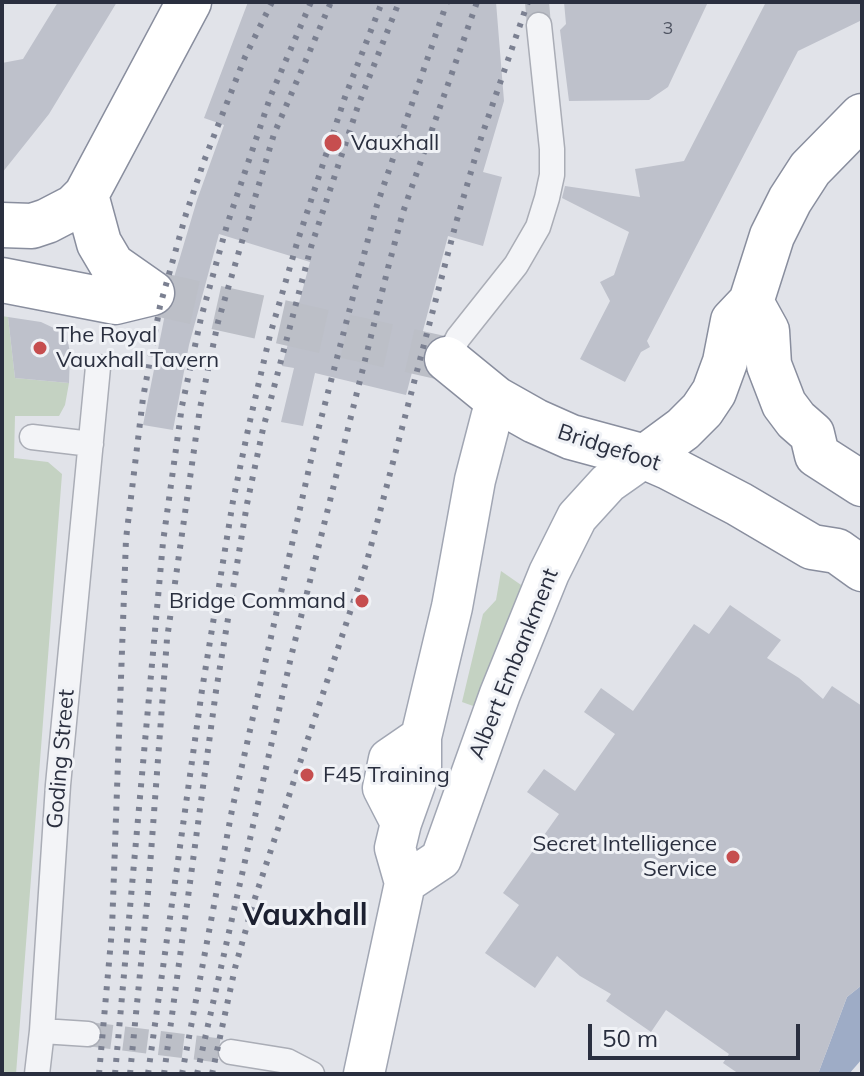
<!DOCTYPE html>
<style>
body{margin:0}
#map{position:relative;width:864px;height:1076px;overflow:hidden;background:#e1e3e9;font-family:Mulish,sans-serif}
canvas{display:block}
.frame{position:absolute;inset:0;border:4px solid #2a2f3f;pointer-events:none}
.scale{position:absolute;left:588px;top:1024px;width:212px;height:36px;box-sizing:border-box;border:4px solid #2a2f3f;border-top:0;padding-left:10px;font-size:24px;line-height:28px;white-space:nowrap;color:#2a2f3f;-webkit-text-stroke:6px #f0f2f6;paint-order:stroke}
</style>
<div id="map">
<canvas width="864" height="1076"></canvas>
<div class="frame"></div>
<div class="scale">50 m</div>
</div>
<script>
const c = document.querySelector('canvas').getContext('2d');
c.lineJoin = 'round';
function fillPath(path, color) { c.fillStyle = color; c.fill(path, 'evenodd'); }
const toPath = rows => new Path2D(rows.map(r => 'M' + r).join(''));
function strokePath(path, color, width, dash) { c.strokeStyle = color; c.lineWidth = width; c.lineCap = dash ? 'butt' : 'round'; c.setLineDash(dash || []); c.stroke(path); }
function drawText(font, color, halo, rows, align = 'center') {
  c.font = font + ' Mulish,sans-serif'; c.lineWidth = 6; c.setLineDash([]); c.textBaseline = 'middle'; c.strokeStyle = halo; c.fillStyle = color; for (const [text, x, y, turn = 0] of rows) {
    c.save(); c.translate(x, y); c.rotate((+turn || 0) * Math.PI / 180); c.textAlign = isNaN(turn) ? turn : align; if (halo) c.strokeText(text, 0, 0); c.fillText(text, 0, 0); c.restore();
  }
}
fillPath(toPath([
 [2,316,8,317,15,378,69,383,65,405,59,416,15,416,14,458,48,462,62,474,16,1074,2,1074],
 [501,571,524,587,476,707,462,702,483,614,496,600]
]), '#c4d2c2');
fillPath(toPath([
 [862,985,862,1059,849,1074,818,1074,847,997]
]), '#9eacc6');
fillPath(toPath([
 [58,2,117,2,49,114,2,173,2,63,23,59],
 [248,2,496,2,504,101,483,172,502,177,483,246,448,236,406,395,315,373,303,426,281,422,294,368,282,366,310,262,219,234,189,345,173,430,143,425,165,314,176,299,173,281,175,274,197,200,224,125,204,118],
 [564,2,708,2,668,87,649,100,569,101,560,30,566,24],
 [766,2,862,2,862,20,798,51,647,341,650,347,641,352,625,382,580,359,610,301,600,282,614,275,629,232,562,198,565,186,640,197,635,169,684,161],
 [8,317,41,322,58,330,68,342,70,353,69,383,15,378],
 [730,605,781,640,767,658,799,678,823,699,832,686,862,706,862,985,847,997,818,1074,739,1074,723,1063,729,1054,666,1010,651,1032,606,1001,611,994,580,976,557,956,535,988,485,953,519,905,503,893,559,814,527,792,544,769,575,791,615,734,584,712,601,688,633,711,694,624,709,634]
]), '#bec1cb');
strokePath(toPath([
 [537,2,539,25],
 [88,1034,231,1052]
]), '#bcbfc7', 24, [24, 12]);
strokePath(toPath([
 [152,293,447,359]
]), '#bcbfc7', 44, [44, 22]);
const street = toPath([
 [447,359,458,338,516,265,538,227,547,198,552,175,552,149,539,25],
 [32,437,91,444],
 [42,1031,88,1034],
 [231,1052,287,1061,312,1074],
 [37,1074,42,1031,58,785,98,367]
]);
const primary = toPath([
 [401,823,383,788,389,759,421,737],
 [405,883,441,859,500,694,549,573,577,517,608,483,645,457],
 [364,1074,405,883,395,848,401,823,421,767,421,737,452,607,475,480,496,399]
]);
const highway = toPath([
 [86,195,99,243,112,265,152,293],
 [2,225,32,226,47,221,74,207,86,195,189,2],
 [2,280,115,302,152,293],
 [751,302,767,331,769,365,784,404,796,420,812,434,817,455,862,484],
 [447,359,496,399,535,421,571,437,645,457,668,467,739,504,812,547,837,551,862,569],
 [645,457,683,429,702,410,714,392,725,362,733,321,751,302,772,236,790,200,810,169,862,116]
]);
strokePath(street, '#aaadb6', 27);
strokePath(primary, '#a1a6b3', 43);
strokePath(highway, '#898e9e', 47);
strokePath(street, '#f3f4f7', 24);
strokePath(primary, '#fff', 40);
strokePath(highway, '#fff', 44);
strokePath(toPath([
 [99,1074,112,929,126,539,143,398,160,306,186,214,204,161,245,57,272,2],
 [115,1074,163,542,182,406,201,318,227,225,271,95,311,2],
 [130,1074,148,893,167,639,200,408,218,322,274,134,331,2],
 [148,1074,202,690,233,501,249,425,270,335,297,243,345,97,382,2],
 [164,1074,216,691,247,504,263,429,311,247,359,103,399,2],
 [182,1074,232,810,315,442,377,205,447,2],
 [197,1074,291,657,388,268,403,212,477,2],
 [212,1074,235,968,254,901,367,561,456,223,480,141,528,2]
]), '#7b8091', 6, [4, 8]);
for (const [x, y, r, color] of [
 [333,143,10,"#c64e4f"],
 [40,348,8,"#c64e4f"],
 [362,601,8,"#c64e4f"],
 [307,775,8,"#c64e4f"],
 [733,857,8,"#c64e4f"]
]) { const dot = new Path2D(); dot.arc(x, y, r, 0, 2 * Math.PI); c.fillStyle = color; c.fill(dot); strokePath(dot, '#f0f2f6', 3); }
drawText('18px', '#4f5462', null, [
 ["3",668,29]
]);
drawText('22px', '#2a2f3f', '#f0f2f6', [
 ["Vauxhall",351,143],
 ["The Royal",56,335],
 ["Vauxhall Tavern",56,360],
 ["Bridge Command",346,601,"right"],
 ["F45 Training",323,775],
 ["Secret Intelligence",717,844,"right"],
 ["Service",717,869,"right"]
], 'left');
drawText('22px', '#2a2f3f', '#f0f2f6', [
 ["Bridgefoot",609,448,18],
 ["Albert Embankment",514,664,-68],
 ["Goding Street",61,759,-85]
]);
drawText('bold 30px', '#1c2030', '#f0f2f6', [
 ["Vauxhall",305,916]
]);
</script>
